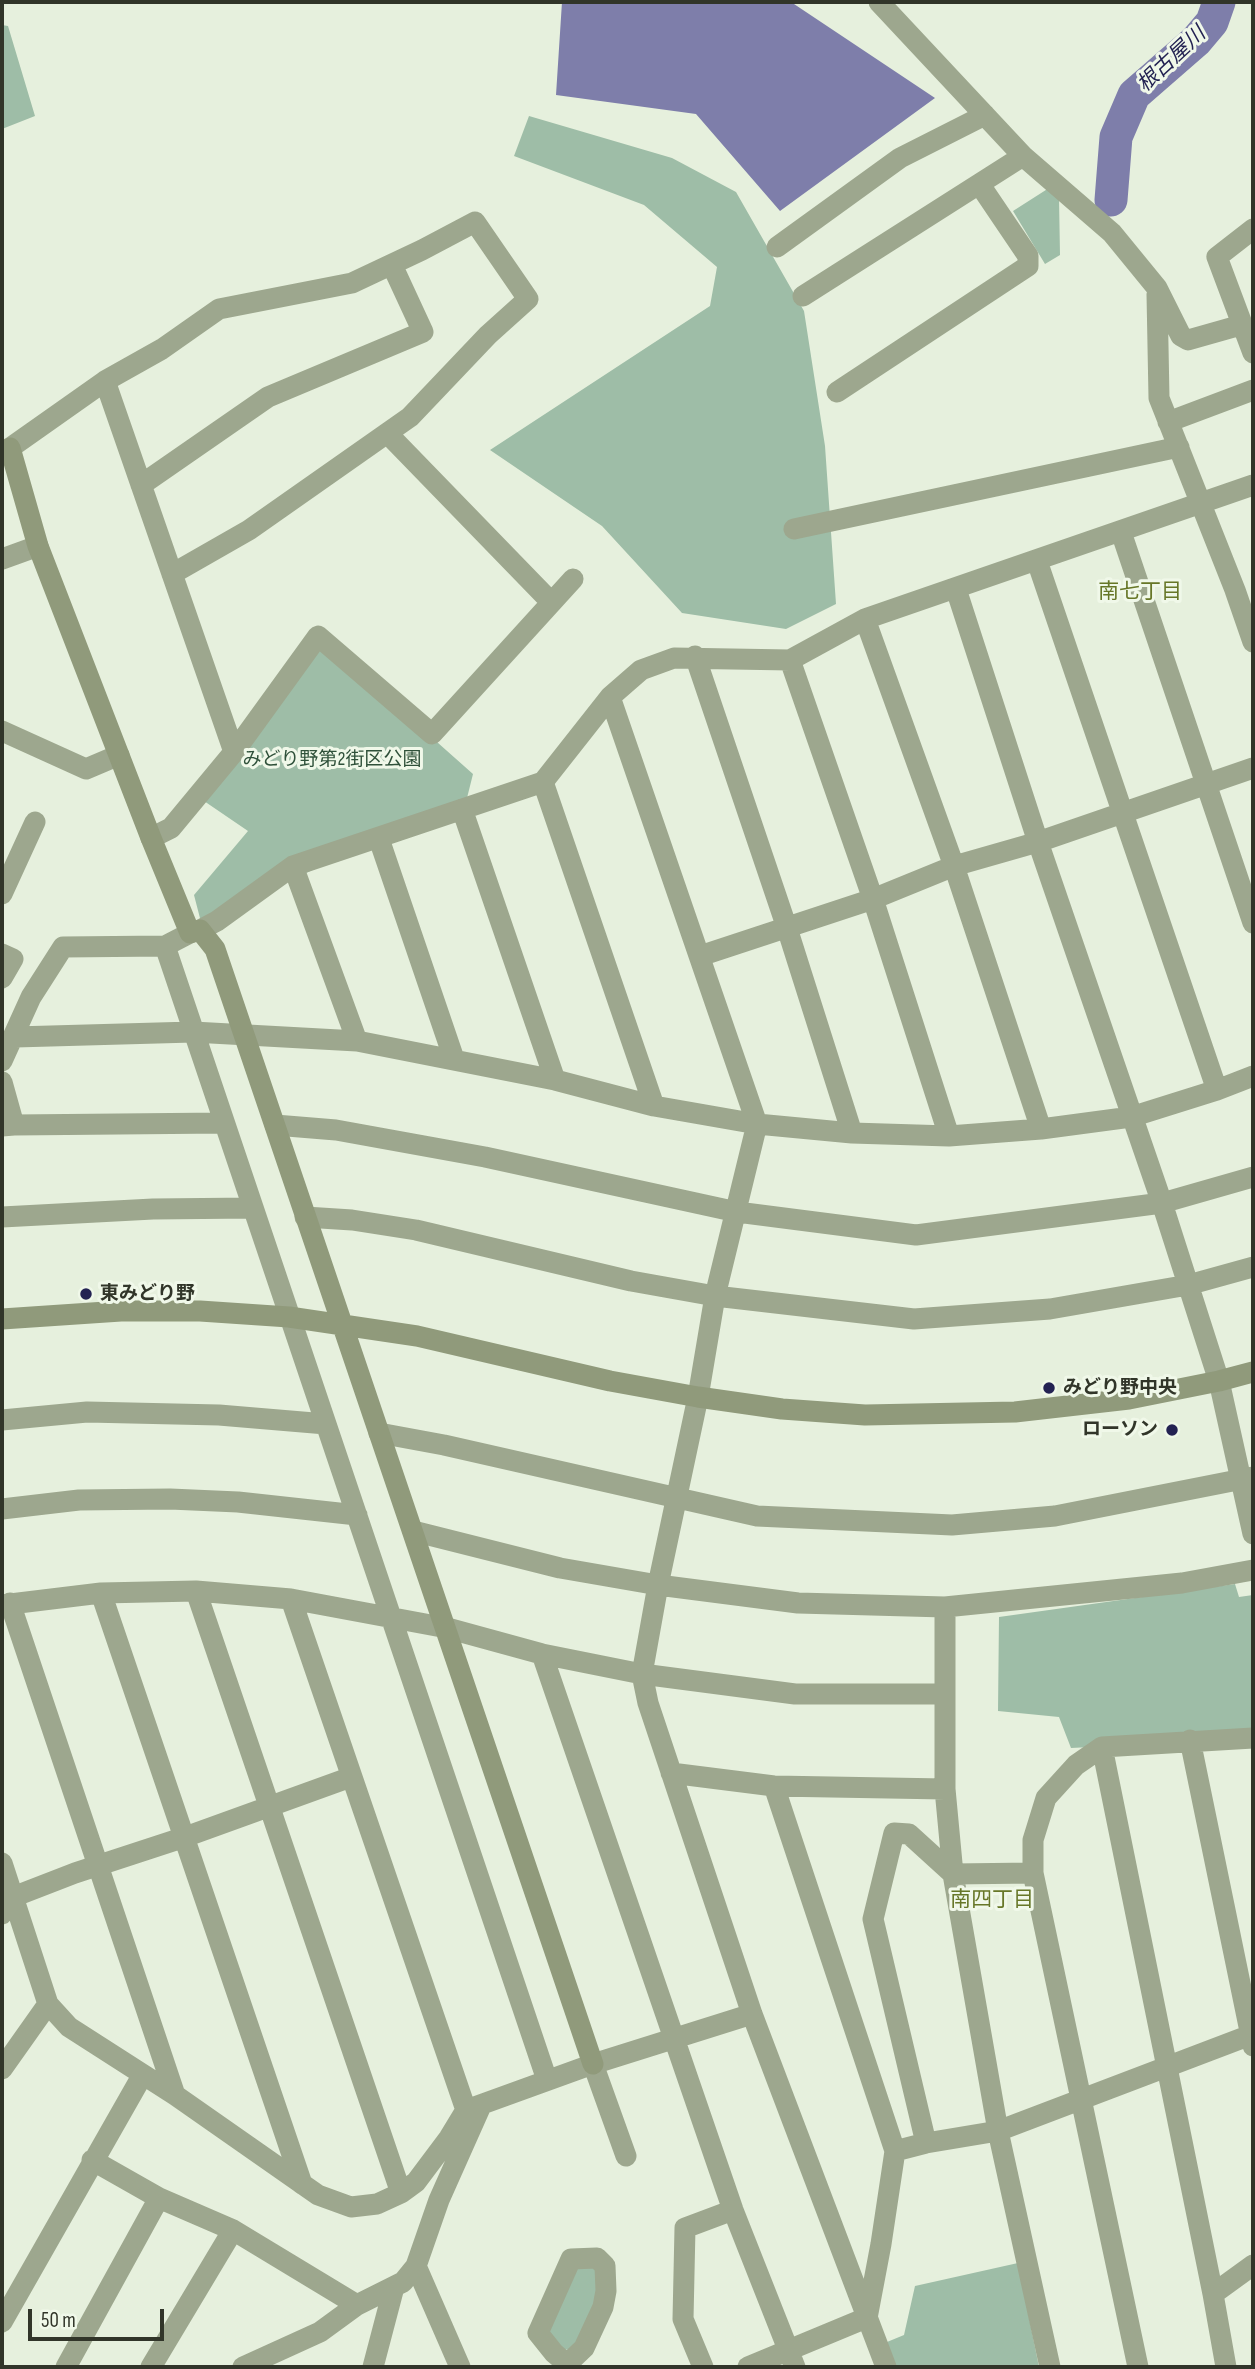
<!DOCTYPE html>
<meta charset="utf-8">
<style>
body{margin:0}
#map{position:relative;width:1255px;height:2369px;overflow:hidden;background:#e6f0dd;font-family:"Sofia Sans Condensed",sans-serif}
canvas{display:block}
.frame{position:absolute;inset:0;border:4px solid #313529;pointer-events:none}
.scale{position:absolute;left:28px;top:2309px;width:136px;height:32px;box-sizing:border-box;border:4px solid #313529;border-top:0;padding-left:9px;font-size:21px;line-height:24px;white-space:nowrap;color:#313529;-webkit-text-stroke:5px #f0f8e9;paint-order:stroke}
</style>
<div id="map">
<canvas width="1255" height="2369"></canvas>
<div class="frame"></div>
<div class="scale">50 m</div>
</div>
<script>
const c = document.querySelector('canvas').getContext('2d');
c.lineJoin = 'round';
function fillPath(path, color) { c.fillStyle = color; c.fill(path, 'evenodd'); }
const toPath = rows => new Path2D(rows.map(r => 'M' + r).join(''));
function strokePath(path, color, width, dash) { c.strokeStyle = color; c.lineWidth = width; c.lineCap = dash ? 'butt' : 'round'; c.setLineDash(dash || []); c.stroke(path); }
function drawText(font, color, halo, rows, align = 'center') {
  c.font = font + ' "Sofia Sans Condensed","Noto Sans JP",sans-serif'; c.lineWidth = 6; c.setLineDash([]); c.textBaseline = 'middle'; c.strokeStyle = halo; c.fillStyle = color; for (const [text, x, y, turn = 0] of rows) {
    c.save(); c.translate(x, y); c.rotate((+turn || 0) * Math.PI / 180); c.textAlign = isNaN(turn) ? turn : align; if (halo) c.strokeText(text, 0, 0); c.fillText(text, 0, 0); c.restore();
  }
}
fillPath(toPath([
 [2,25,8,26,35,116,2,129],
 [529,116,672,158,736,192,804,311,825,446,836,604,786,629,682,613,602,526,490,450,710,306,717,267,644,205,514,156],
 [1049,188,1059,198,1060,255,1045,264,1013,211],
 [322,640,473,774,467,798,201,922,194,895,248,831,204,801],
 [1235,1584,1239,1597,1253,1595,1253,1739,1071,1748,1059,1717,998,1711,999,1617],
 [1018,2263,1039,2367,896,2367,887,2342,904,2335,915,2286],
 [590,2264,600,2272,604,2291,572,2350,559,2349,549,2338,548,2315,569,2272]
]), '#9ebda7');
fillPath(toPath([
 [562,2,786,2,794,4,935,98,780,211,696,114,556,95]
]), '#7e7eaa');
strokePath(toPath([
 [1111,200,1116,137,1134,95,1196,41,1212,22,1219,2]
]), '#7e7eaa', 33);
strokePath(toPath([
 [879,2,1023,156,1112,233,1157,288,1181,336,1188,340,1241,325],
 [1253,229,1217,257,1253,353],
 [777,247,900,158,985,115],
 [1157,294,1159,398,1235,590,1253,642],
 [803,296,1023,156],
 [105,381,234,752],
 [837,392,1028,266,1028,256,980,185],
 [1168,422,1253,390],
 [387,433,551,602],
 [2,451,10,448,105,381,162,349,219,309,352,283,422,250,475,222,528,299,488,335,410,417,249,530,172,574],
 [141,485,268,397,423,332,392,265],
 [794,529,1179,447],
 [1121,532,1253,923],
 [2,559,38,546],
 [1037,561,1217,1090],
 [956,589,1038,842,1162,1203,1219,1381,1253,1534],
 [865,619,954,866,1041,1129],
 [695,656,787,928,852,1133],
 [790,660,873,899,949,1136],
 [610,697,757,1124,715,1296,698,1397,658,1585,642,1674,648,1703,752,2014,886,2367],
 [2,731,86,769,119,755],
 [543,782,654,1106],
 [462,809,555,1080],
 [151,838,171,828,234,752,318,636,432,734,573,579],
 [379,839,454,1059],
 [293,866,357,1041],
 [2,894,35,822],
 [200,930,217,921,293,866,543,782,610,697,641,670,674,658,790,660,865,619,1253,485],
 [165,946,547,2080],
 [2,954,13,959,2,978],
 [700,956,873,899,954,866,1038,842,1253,768],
 [15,1037,193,1032,357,1041,555,1080,654,1106,757,1124,852,1133,949,1136,1041,1129,1131,1117,1217,1090,1253,1076],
 [2,1061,31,997,63,947,165,946,190,933],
 [2,1082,14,1125,2,1126],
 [14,1125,223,1123],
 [275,1125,336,1130,485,1157,737,1212,916,1235,1162,1203,1253,1177],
 [2,1217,153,1209,252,1208],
 [305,1217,352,1220,416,1230,631,1281,715,1296,914,1319,1050,1309,1188,1285,1253,1267],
 [2,1420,87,1412,219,1415,326,1424],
 [379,1433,444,1445,757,1516,952,1525,1055,1516,1253,1477],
 [2,1509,79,1500,170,1499,238,1502,357,1515],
 [413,1531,560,1568,658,1585,798,1603,945,1607],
 [196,1591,401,2193],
 [101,1593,302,2184],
 [291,1599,466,2110],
 [10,1603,175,2095],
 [2,1605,101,1593,196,1591,291,1599,447,1628,542,1654,642,1674,795,1694,943,1694],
 [542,1654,733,2210,795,2367],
 [1190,1740,1253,2046],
 [671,1773,774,1786,945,1789],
 [774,1786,895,2151],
 [2,1863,48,2004,69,2027,175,2095,318,2195,351,2207,377,2204,401,2193,416,2182,449,2138,466,2110,593,2064,752,2014],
 [1033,1873,1033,1840,1046,1798,1076,1765,1102,1747],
 [2,1914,13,1897,75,1873,185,1837,351,1777],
 [593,2064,626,2156],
 [2,2069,48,2004],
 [926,2143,873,1919,894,1833,909,1834,953,1874,1033,1873,1138,2367],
 [92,2160,159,2198,233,2230,357,2305],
 [416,2266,460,2367],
 [1213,2294,1102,1747,1253,1738],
 [867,2318,881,2244,895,2151,926,2143,998,2131,1253,2034],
 [2,2322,142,2076],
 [66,2367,159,2198],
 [151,2367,233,2230],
 [243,2367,320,2332,357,2305,403,2282,416,2266,439,2200,480,2108],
 [373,2367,394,2287],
 [564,2367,584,2348,603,2307,606,2291,605,2266,597,2258,571,2259,538,2333,554,2353,566,2363],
 [703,2367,683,2319,685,2228,733,2210],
 [748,2367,866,2318],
 [1050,2367,998,2131,953,1874,945,1789,945,1607,1182,1583,1253,1570],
 [1226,2367,1213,2294,1253,2265]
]), '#9da78e', 21);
strokePath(toPath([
 [10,448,38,546,151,838,190,933,200,930,215,949,593,2064],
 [2,1319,121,1311,200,1311,289,1317,417,1336,610,1381,698,1397,782,1409,865,1415,1015,1412,1129,1399,1219,1381,1253,1372]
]), '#909a7b', 21);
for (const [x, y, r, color] of [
 [86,1294,7,"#232252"],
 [1049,1388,7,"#232252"],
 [1172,1430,7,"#232252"]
]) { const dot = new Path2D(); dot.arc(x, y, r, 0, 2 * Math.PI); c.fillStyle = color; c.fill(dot); strokePath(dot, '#f0f8e9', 2.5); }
drawText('19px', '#2f513a', '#f0f8e9', [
 ["みどり野第2街区公園",332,760]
]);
drawText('bold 19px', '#313529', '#f0f8e9', [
 ["東みどり野",100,1294],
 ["みどり野中央",1063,1388],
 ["ローソン",1158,1430,"right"]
], 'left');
drawText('italic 21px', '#232252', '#f0f8e9', [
 ["根古屋川",1172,60,-43]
]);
drawText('21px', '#677728', '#f0f8e9', [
 ["南七丁目",1140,593],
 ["南四丁目",992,1901]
]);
</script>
